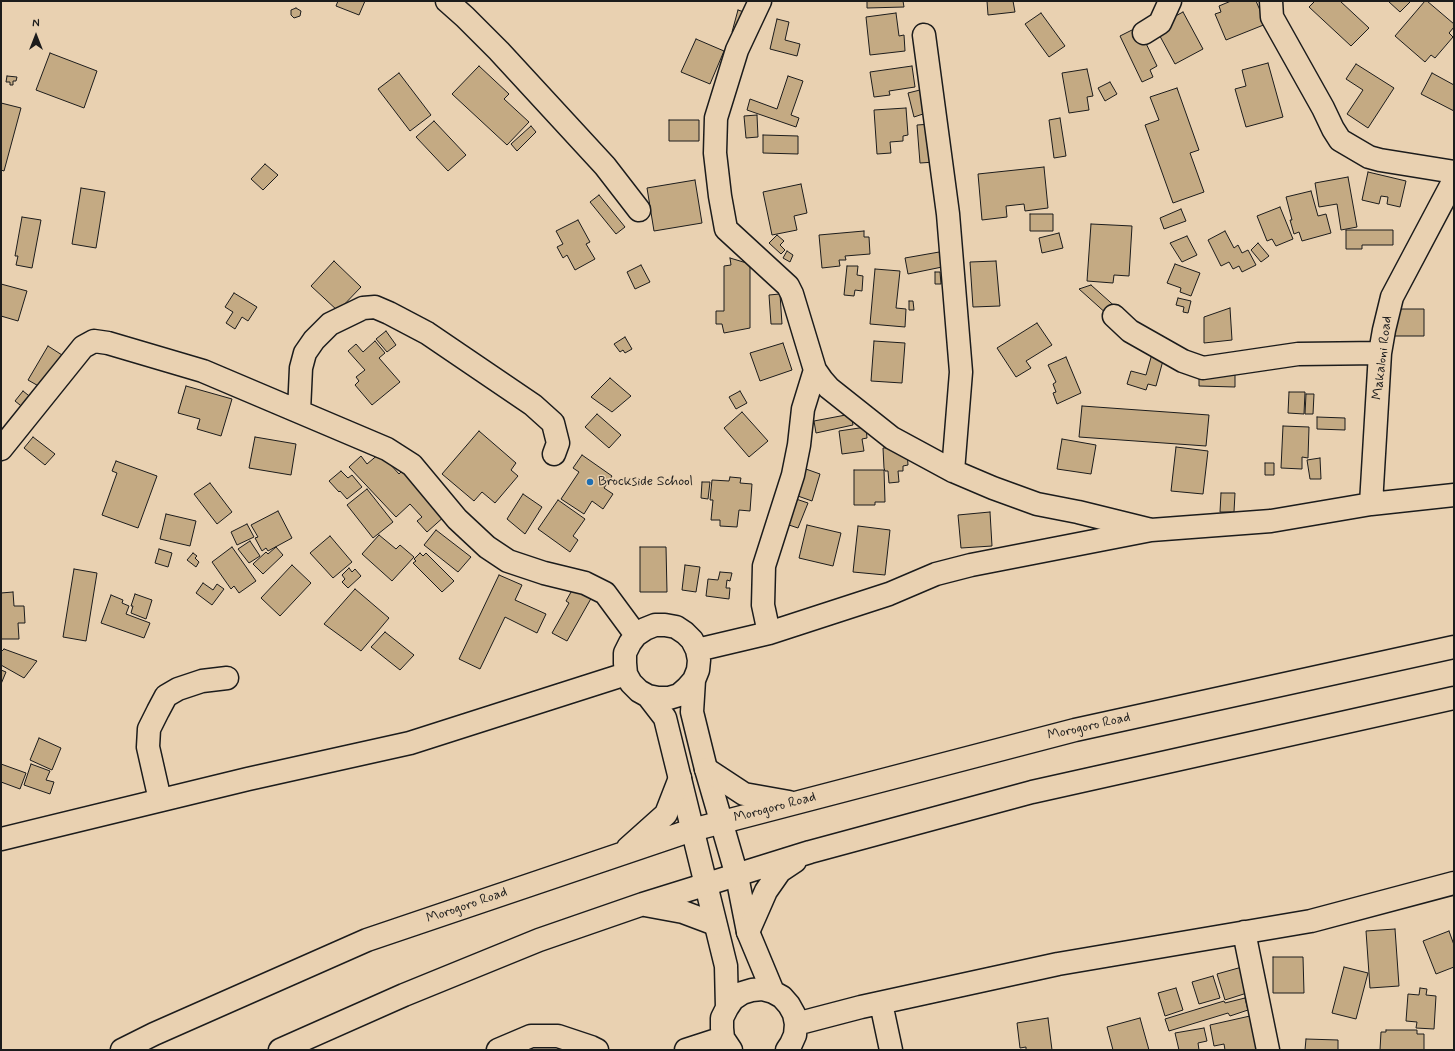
<!DOCTYPE html>
<style>
body{margin:0}
#map{position:relative;width:1455px;height:1051px;overflow:hidden;background:#e9d1b1;font-family:Mynerve,sans-serif}
canvas{display:block}
.frame{position:absolute;inset:0;border:2px solid #1c1c1c;pointer-events:none}
.north{position:absolute;left:16px;top:16px;width:40px;height:40px;-webkit-text-stroke:3px #e9d1b1;paint-order:stroke;rotate:0deg;font-size:11px;font-weight:700;line-height:16px;text-align:center;color:#1c1c1c}
.north::after{content:'';display:block;margin:auto;width:14px;height:18px;background:#1c1c1c;clip-path:polygon(50% 0,100% 100%,50% 72%,0 100%)}
</style>
<div id="map">
<canvas width="1455" height="1051"></canvas>
<div class="frame"></div>
<div class="north">N</div>
</div>
<script>
const c = document.querySelector('canvas').getContext('2d');
c.lineJoin = 'round';
function fillPath(path, color) { c.fillStyle = color; c.fill(path, 'evenodd'); }
const toPath = rows => new Path2D(rows.map(r => 'M' + r).join(''));
function strokePath(path, color, width, dash) { c.strokeStyle = color; c.lineWidth = width; c.lineCap = dash ? 'butt' : 'round'; c.setLineDash(dash || []); c.stroke(path); }
function drawText(font, color, halo, rows, align = 'center') {
  c.font = font + ' Mynerve,sans-serif'; c.lineWidth = 3; c.setLineDash([]); c.textBaseline = 'middle'; c.strokeStyle = halo; c.fillStyle = color; for (const [text, x, y, turn = 0] of rows) {
    c.save(); c.translate(x, y); c.rotate((+turn || 0) * Math.PI / 180); c.textAlign = isNaN(turn) ? turn : align; if (halo) c.strokeText(text, 0, 0); c.fillText(text, 0, 0); c.restore();
  }
}
const building = toPath([
 [338,1,365,1,359,15,336,6,338,1],
 [867,1,903,1,904,7,867,8,867,1],
 [987,1,1013,1,1015,12,988,15,987,1],
 [1231,1,1256,1,1266,24,1226,40,1215,14,1221,12,1219,6,1231,1],
 [1315,1,1340,1,1369,28,1351,46,1309,7,1315,1],
 [1388,1,1411,1,1400,12,1388,1],
 [1425,1,1427,1,1454,24,1454,27,1449,33,1453,37,1435,58,1431,55,1425,62,1395,36,1425,1],
 [296,8,301,11,300,16,294,18,291,15,291,10,296,8],
 [738,10,747,13,741,35,732,32,738,10],
 [1183,12,1203,49,1175,64,1155,27,1183,12],
 [896,13,899,36,904,35,905,51,870,55,866,17,896,13],
 [1041,13,1065,46,1049,57,1025,24,1041,13],
 [777,19,789,22,785,40,800,44,797,56,770,49,777,19],
 [1138,27,1157,66,1150,70,1153,77,1142,82,1120,36,1138,27],
 [696,39,724,51,710,84,681,72,696,39],
 [50,53,97,71,84,108,36,90,50,53],
 [1268,63,1283,117,1246,127,1235,89,1246,86,1242,70,1268,63],
 [1356,64,1394,88,1368,128,1347,114,1363,90,1346,79,1356,64],
 [479,66,509,94,504,99,529,122,507,145,452,94,479,66],
 [912,66,915,87,889,91,890,95,874,97,870,72,912,66],
 [1087,69,1093,96,1087,97,1089,110,1069,113,1062,73,1087,69],
 [399,73,431,115,410,131,378,89,399,73],
 [1432,73,1454,85,1454,111,1421,94,1432,73],
 [7,76,17,77,16,81,13,81,13,85,10,85,10,82,6,82,7,76],
 [788,76,803,81,791,115,799,118,796,127,747,110,750,99,777,109,788,76],
 [1110,82,1117,94,1105,101,1098,88,1110,82],
 [1177,88,1199,150,1190,153,1204,192,1173,203,1145,125,1159,120,1150,97,1177,88],
 [924,89,929,112,914,117,908,93,924,89],
 [1,103,21,108,4,171,1,170,1,103],
 [906,108,908,135,903,136,903,141,890,142,891,153,877,154,874,110,906,108],
 [757,115,758,137,746,138,744,116,757,115],
 [1060,118,1066,156,1054,158,1049,120,1060,118],
 [669,120,699,120,699,141,669,141,669,120],
 [434,121,466,155,448,171,416,137,434,121],
 [932,124,935,162,920,163,917,125,932,124],
 [531,126,536,132,517,151,511,144,531,126],
 [763,135,798,136,798,154,763,153,763,135],
 [265,164,278,175,263,190,251,179,265,164],
 [1044,167,1048,208,1025,211,1024,204,1006,206,1007,217,982,220,978,174,1044,167],
 [1368,172,1406,181,1400,207,1387,204,1388,197,1381,196,1379,204,1362,200,1368,172],
 [1348,177,1357,227,1341,230,1337,204,1319,207,1315,183,1348,177],
 [695,180,702,223,654,231,647,188,695,180],
 [801,184,807,213,794,216,797,230,772,235,763,192,801,184],
 [81,188,105,192,96,248,72,244,81,188],
 [1311,191,1318,216,1326,214,1331,233,1302,241,1299,232,1294,234,1290,220,1292,220,1286,197,1311,191],
 [599,195,625,227,616,234,590,202,599,195],
 [1280,207,1293,239,1276,246,1272,239,1267,241,1257,216,1280,207],
 [1181,209,1186,221,1164,229,1160,218,1181,209],
 [1030,214,1053,214,1053,231,1030,231,1030,214],
 [22,217,41,220,32,268,16,265,18,256,15,256,22,217],
 [578,220,590,242,586,244,595,259,575,270,567,255,563,258,557,247,563,244,556,231,578,220],
 [1091,224,1132,226,1129,276,1114,275,1113,283,1087,281,1091,224],
 [1346,230,1393,230,1393,245,1362,245,1362,249,1346,249,1346,230],
 [864,231,864,237,869,237,870,254,845,256,846,260,839,260,840,266,822,268,819,235,864,231],
 [1225,231,1234,248,1238,245,1242,253,1248,250,1256,265,1242,272,1239,266,1233,269,1229,262,1221,266,1208,240,1225,231],
 [1059,233,1063,248,1042,253,1039,238,1059,233],
 [777,235,784,241,780,245,785,250,781,254,769,243,777,235],
 [1187,236,1197,255,1182,262,1170,243,1187,236],
 [1258,243,1269,256,1261,262,1251,250,1258,243],
 [787,251,793,255,790,262,783,258,787,251],
 [945,251,947,266,908,274,905,258,945,251],
 [730,258,750,264,750,328,724,333,722,324,716,324,716,311,724,311,724,266,731,265,730,258],
 [334,261,361,287,338,311,311,286,334,261],
 [996,261,1000,306,973,307,970,262,996,261],
 [1175,264,1200,273,1191,296,1180,292,1181,288,1167,283,1175,264],
 [641,265,650,282,635,289,627,272,641,265],
 [847,266,858,266,857,275,863,276,862,291,855,290,854,296,844,295,847,266],
 [875,269,900,271,896,308,906,309,905,327,870,324,875,269],
 [935,272,940,272,941,284,935,284,935,272],
 [1,284,27,291,18,321,1,316,1,284],
 [1091,285,1119,310,1108,315,1079,289,1091,285],
 [234,293,257,307,248,321,242,317,235,329,226,323,233,312,225,307,234,293],
 [780,294,782,324,771,324,769,295,780,294],
 [1178,298,1191,301,1188,313,1183,312,1184,307,1176,305,1178,298],
 [909,301,913,301,914,310,909,310,909,301],
 [1230,308,1232,340,1204,343,1204,317,1230,308],
 [1393,309,1424,309,1424,336,1390,336,1393,309],
 [1037,323,1052,345,1026,361,1031,368,1016,377,997,348,1037,323],
 [386,331,396,345,387,352,376,339,386,331],
 [625,337,632,349,625,353,623,350,620,352,614,344,625,337],
 [375,341,385,353,379,358,400,382,372,405,355,385,359,381,356,377,365,370,348,351,356,344,363,352,375,341],
 [874,341,905,343,902,383,871,381,874,341],
 [783,343,792,370,760,381,750,353,783,343],
 [48,346,62,355,42,388,28,380,48,346],
 [1152,354,1164,357,1156,386,1148,384,1146,390,1127,384,1131,371,1146,375,1152,354],
 [1066,357,1081,393,1057,404,1053,393,1056,392,1053,384,1056,382,1048,365,1066,357],
 [1235,372,1235,387,1199,386,1199,377,1235,372],
 [610,378,631,396,612,412,591,397,610,378],
 [186,386,232,399,221,436,197,429,200,419,178,413,186,386],
 [23,391,33,399,25,409,15,401,23,391],
 [740,391,747,403,736,409,729,397,740,391],
 [1289,392,1305,392,1304,414,1288,413,1289,392],
 [1306,394,1314,394,1313,414,1305,414,1306,394],
 [1082,406,1209,415,1206,446,1079,437,1082,406],
 [742,412,768,441,749,457,724,428,742,412],
 [597,414,621,435,609,448,585,427,597,414],
 [851,414,853,425,816,433,814,421,851,414],
 [1317,417,1345,418,1345,430,1317,429,1317,417],
 [1283,426,1309,427,1308,458,1302,457,1302,469,1281,468,1283,426],
 [866,427,867,438,862,439,864,451,842,454,839,431,866,427],
 [479,431,516,463,511,470,518,476,495,503,482,492,474,501,442,474,479,431],
 [33,437,55,454,45,465,24,448,33,437],
 [255,437,296,444,291,475,249,468,255,437],
 [1062,439,1096,445,1091,474,1057,469,1062,439],
 [896,447,907,451,908,465,903,466,903,471,898,471,899,482,889,483,888,471,885,471,884,468,883,448,896,447],
 [1176,447,1208,451,1203,494,1171,491,1176,447],
 [380,453,399,474,404,469,446,515,427,532,417,521,422,517,410,504,396,517,349,467,361,456,367,464,380,453],
 [582,455,612,476,604,488,613,494,603,509,592,501,584,514,561,499,579,472,573,468,582,455],
 [1320,458,1321,479,1310,479,1307,460,1320,458],
 [116,461,157,476,138,528,102,515,117,473,112,471,116,461],
 [1265,463,1274,463,1274,475,1265,475,1265,463],
 [803,468,820,474,812,501,795,495,803,468],
 [854,470,884,470,885,502,875,502,875,505,854,505,854,470],
 [341,471,348,478,352,475,362,487,347,499,340,491,339,492,329,481,341,471],
 [730,477,741,478,740,483,752,484,750,511,739,510,737,527,720,526,720,520,711,520,713,500,710,500,712,480,729,481,730,477],
 [702,482,710,482,708,499,701,498,702,482],
 [210,483,232,512,217,524,194,494,210,483],
 [367,489,393,522,373,538,347,505,367,489],
 [1221,493,1235,493,1234,512,1220,512,1221,493],
 [523,494,542,507,525,534,507,519,523,494],
 [796,499,808,503,798,528,786,524,796,499],
 [558,500,585,519,573,536,578,540,570,552,538,529,558,500],
 [278,511,292,538,268,551,266,548,262,551,255,538,258,537,251,525,278,511],
 [990,512,992,546,961,548,958,515,990,512],
 [166,514,196,521,190,546,160,539,166,514],
 [247,524,254,537,237,545,231,532,247,524],
 [807,525,841,533,833,566,799,558,807,525],
 [858,526,890,530,885,575,853,572,858,526],
 [436,530,471,557,458,572,424,545,436,530],
 [379,535,396,549,400,545,414,557,392,581,362,554,379,535],
 [330,536,352,562,333,578,310,553,330,536],
 [250,541,260,556,249,563,238,549,250,541],
 [232,547,256,581,239,593,234,586,231,589,212,562,232,547],
 [276,547,283,555,263,574,253,564,266,552,268,554,276,547],
 [640,547,666,547,667,592,640,592,640,547],
 [159,549,172,553,168,567,155,563,159,549],
 [193,553,197,556,195,558,199,562,196,567,187,560,193,553],
 [420,553,423,556,426,553,454,581,442,592,413,563,416,561,414,559,420,553],
 [292,565,311,583,280,616,261,598,292,565],
 [685,565,700,567,696,592,682,590,685,565],
 [349,568,352,572,355,569,361,576,348,588,342,582,345,579,342,575,349,568],
 [74,569,97,573,86,641,63,637,74,569],
 [720,572,732,573,730,581,727,580,726,588,730,588,729,599,706,596,708,579,718,580,720,572],
 [499,575,522,585,515,600,546,614,537,633,505,617,480,669,459,659,499,575],
 [203,583,213,590,217,584,224,589,212,605,196,593,203,583],
 [575,585,593,595,567,641,552,633,569,603,566,601,575,585],
 [355,589,389,618,361,651,324,624,355,589],
 [13,592,14,606,24,606,25,623,18,623,19,639,1,639,1,593,13,592],
 [135,594,152,600,146,619,131,613,133,606,131,606,135,594],
 [111,595,123,600,122,603,129,606,126,614,150,623,144,638,101,623,111,595],
 [385,632,414,655,400,670,371,647,385,632],
 [4,649,37,661,24,678,1,665,1,652,4,649],
 [1,670,6,672,1,684,1,670],
 [39,738,61,748,52,770,30,760,39,738],
 [1,764,26,773,20,789,1,782,1,764],
 [31,764,50,771,46,780,54,782,50,794,24,785,31,764],
 [1395,929,1399,986,1370,988,1366,931,1395,929],
 [1449,931,1454,945,1454,967,1436,974,1423,941,1449,931],
 [1273,957,1303,957,1304,993,1273,993,1273,957],
 [1242,967,1250,992,1225,1000,1217,974,1242,967],
 [1344,967,1368,973,1356,1019,1332,1013,1344,967],
 [1213,976,1220,998,1199,1004,1192,982,1213,976],
 [1176,988,1183,1010,1165,1016,1158,993,1176,988],
 [1420,988,1427,989,1426,995,1436,996,1434,1029,1416,1028,1417,1022,1406,1021,1408,994,1419,995,1420,988],
 [1245,998,1248,1010,1230,1016,1228,1013,1169,1031,1165,1019,1224,1001,1225,1003,1245,998],
 [1250,1016,1258,1050,1225,1050,1224,1044,1214,1046,1210,1025,1250,1016],
 [1048,1018,1052,1050,1026,1050,1026,1047,1020,1048,1017,1023,1048,1018],
 [1140,1018,1149,1050,1113,1050,1107,1027,1140,1018],
 [1204,1028,1207,1041,1198,1043,1199,1050,1179,1050,1175,1033,1204,1028],
 [1386,1030,1417,1030,1417,1034,1424,1034,1424,1050,1380,1050,1381,1032,1386,1032,1386,1030],
 [1306,1039,1338,1040,1338,1050,1305,1050,1306,1039]
]);
fillPath(building, '#c4aa83');
strokePath(building, '#1c1c1c', 1);
const minor = toPath([
 [447,1,465,17,499,51,605,166,639,210],
 [760,1,737,50,716,118,715,153,720,196,726,229,788,286,792,294,815,370,822,380,829,388,892,438,953,471,993,488,1037,504,1078,512,1151,530],
 [1271,1,1272,17,1323,108,1333,129,1340,140,1369,157,1380,160,1454,172],
 [1144,33,1160,23,1170,1],
 [924,35,948,214,961,372,953,471],
 [1114,316,1130,331,1183,361,1203,368,1298,354,1380,353],
 [299,411,301,368,305,353,314,340,330,324,363,308,375,307,389,313,427,333,533,405,553,423,558,443,554,454],
 [1,449,83,347,94,341,108,343,203,371,387,449,412,465,457,519,487,547,508,561,544,573,585,583,605,593,636,635],
 [1371,504,1380,353,1384,330,1392,297,1454,180],
 [769,633,763,605,764,566,793,475,799,445,803,409,815,370],
 [697,650,769,633,889,594,936,574,971,565,1151,530,1271,521,1371,504,1454,495],
 [694,680,692,712,706,769,737,876,748,932,773,992],
 [648,696,658,698,669,698,679,695,687,688,694,680,698,670,699,660,697,650,692,640,685,633,676,627,665,625,655,625,645,629,636,635,630,643,625,653,625,663,626,674,631,683,639,691,648,696,665,718,726,966,727,1008],
 [160,800,148,747,149,729,158,711,166,696,178,689,202,681,227,678],
 [1,839,248,779,410,743,626,674],
 [1244,932,1268,1050],
 [881,1003,891,1050],
 [796,1024,861,1007,1058,964,1311,921,1454,883],
 [498,1050,531,1036,558,1036,591,1047,597,1050],
 [686,1050,723,1038],
 [731,1050,723,1038,722,1028,722,1018,727,1008,733,999,742,993,752,990,762,989,773,992,782,997,789,1005,794,1014,796,1024,795,1035,791,1044,787,1050]
]);
const highway = toPath([
 [706,769,744,794,789,802],
 [628,848,666,814,680,778],
 [645,905,683,912,715,924],
 [748,932,766,891,780,871,795,861],
 [122,1050,154,1034,367,940,692,830,1075,730,1454,647],
 [280,1050,404,995,539,940,643,904,810,852,1032,792,1454,698]
]);
strokePath(minor, '#1c1c1c', 25);
strokePath(highway, '#1c1c1c', 25);
strokePath(minor, '#e9d1b1', 22);
strokePath(highway, '#e9d1b1', 22);
for (const [x, y, r, color] of [
 [590,482,4,"#1f6fb2"]
]) { const dot = new Path2D(); dot.arc(x, y, r, 0, 2 * Math.PI); c.fillStyle = color; c.fill(dot); strokePath(dot, '#e9d1b1', 1.5); }
drawText('14px', '#1c1c1c', '#e9d1b1', [
 ["Makaloni Road",1383,358,-83],
 ["Morogoro Road",1089,727,-13],
 ["Morogoro Road",775,808,-15],
 ["Morogoro Road",467,906,-19]
]);
drawText('14px', '#1c1c1c', '#e9d1b1', [
 ["Brockside School",598,482]
], 'left');
</script>
